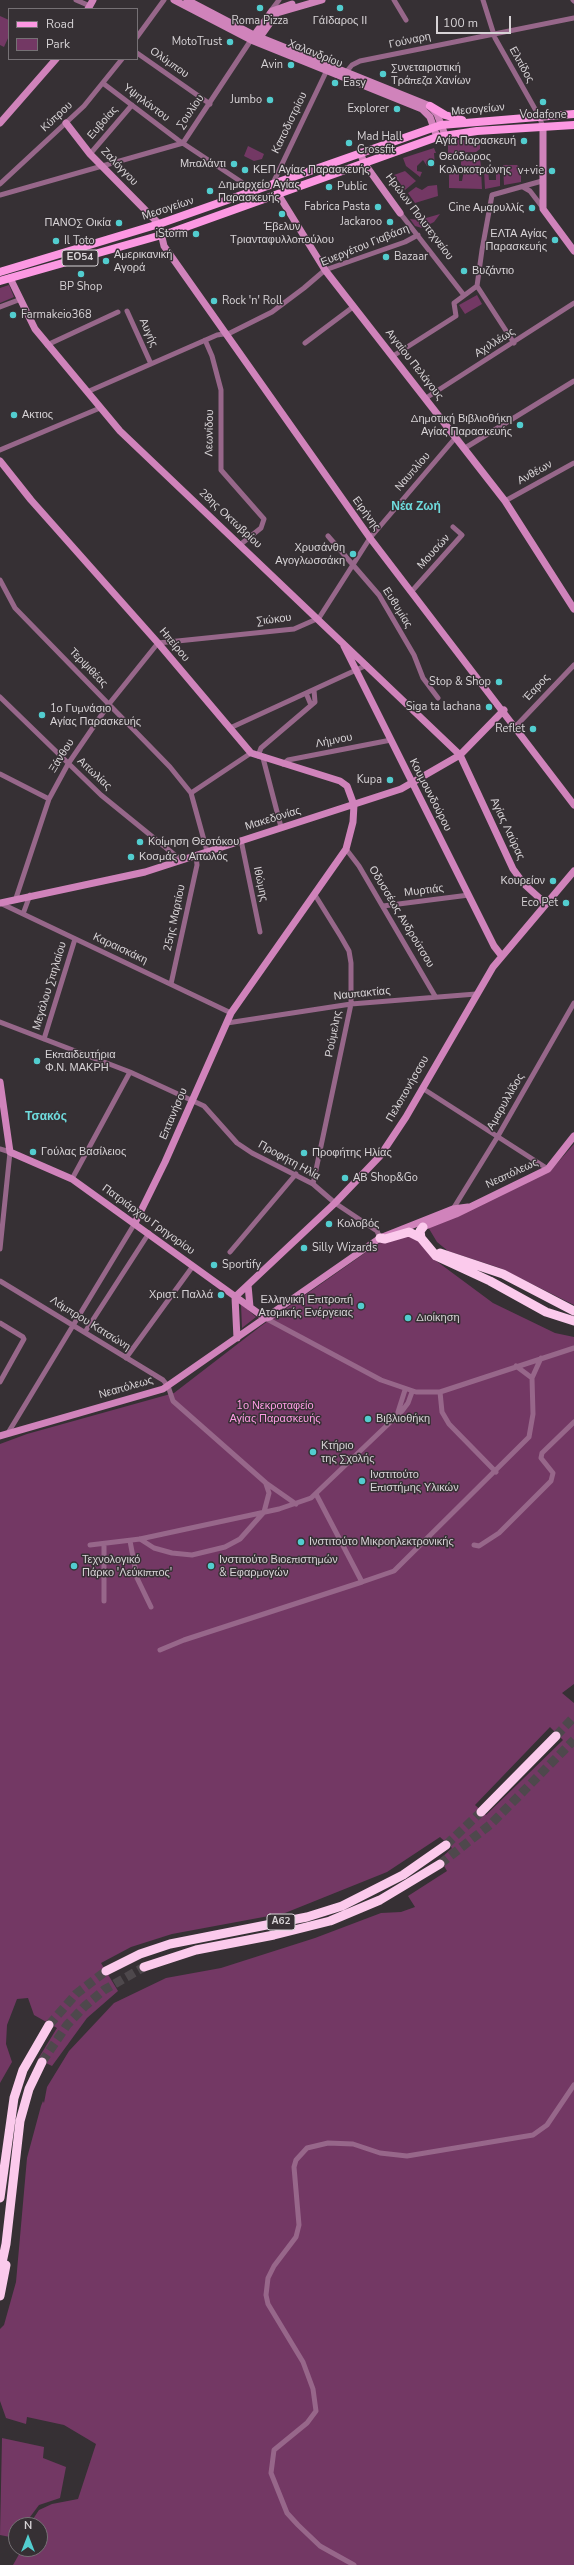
<!DOCTYPE html>
<meta charset="utf-8">
<style>
body{margin:0}
#map{position:relative;width:574px;height:2565px;overflow:hidden;background:#363034;font-family:"Nunito Sans",sans-serif}
canvas{display:block}
.legend{position:absolute;left:8px;top:8px;width:130px;height:52px;box-sizing:border-box;background:#363034;border:1px solid #767175;margin:0;padding:5px 7px;list-style:none;font-size:12px;color:#d7d3d6}
.legend li{display:flex;align-items:center;gap:8px;height:20px}
.legend b{width:20px;border:1px solid #767175}
.north{position:absolute;left:8px;top:2517px;width:40px;height:40px;box-sizing:border-box;background:#363034;border:1px solid #767175;border-radius:50%;rotate:0deg;font-size:11px;font-weight:700;line-height:16px;text-align:center;color:#d7d3d6}
.north::after{content:'';display:block;margin:auto;width:14px;height:18px;background:#52cdcf;clip-path:polygon(50% 0,100% 100%,50% 72%,0 100%)}
.scale{position:absolute;left:436px;top:16px;width:75px;height:18px;box-sizing:border-box;border:2px solid #d7d3d6;border-top:0;padding-left:5px;font-size:12px;line-height:14px;white-space:nowrap;color:#d7d3d6;-webkit-text-stroke:3px #363034;paint-order:stroke}
</style>
<div id="map">
<canvas width="574" height="2565"></canvas>
<ul class="legend">
<li><b style="height:5px;background:#fc98e2"></b>Road</li>
<li><b style="height:11px;background:#733864"></b>Park</li>
</ul>
<div class="north">N</div>
<div class="scale">100 m</div>
</div>
<script>
const c = document.querySelector('canvas').getContext('2d');
c.lineJoin = 'round';
function fillPath(path, color) { c.fillStyle = color; c.fill(path, 'evenodd'); }
const toPath = rows => new Path2D(rows.map(r => 'M' + r).join(''));
function strokePath(path, color, width, dash) { c.strokeStyle = color; c.lineWidth = width; c.lineCap = dash ? 'butt' : 'round'; c.setLineDash(dash || []); c.stroke(path); }
function drawText(font, color, halo, rows, align = 'center') {
  c.font = font + ' "Nunito Sans",sans-serif'; c.lineWidth = 3; c.setLineDash([]); c.textBaseline = 'middle'; c.strokeStyle = halo; c.fillStyle = color; for (const [text, x, y, turn = 0] of rows) {
    c.save(); c.translate(x, y); c.rotate((+turn || 0) * Math.PI / 180); c.textAlign = isNaN(turn) ? turn : align; if (halo) c.strokeText(text, 0, 0); c.fillText(text, 0, 0); c.restore();
  }
}
fillPath(toPath([
 [0,16,9,20,9,36,4,47,0,45],
 [480,138,480,149,476,152,448,154,448,144,460,139,467,141],
 [248,146,264,154,262,159,254,161,244,156],
 [434,148,436,153,434,153,435,166,427,166,423,160,417,166,417,171,422,172,420,177,406,166,403,158],
 [476,155,480,158,481,167,464,167,461,165,461,156],
 [503,165,517,165,521,169,521,182,504,185],
 [464,170,481,170,482,189,449,188,449,171,456,171,459,174,459,181,462,181],
 [484,170,488,170,489,180,496,180,496,170,500,170,500,186,485,189],
 [405,171,416,181,405,190,394,175],
 [437,185,438,196,415,203,408,193,416,187,422,190,428,186],
 [440,214,434,222,422,228,415,226,410,219,419,220],
 [9,285,14,297,0,303,0,288],
 [477,295,482,304,465,314,459,305],
 [574,1144,574,1305,500,1268,448,1251,437,1242,428,1227,552,1169],
 [413,1235,435,1260,493,1303,555,1333,574,1337,574,1684,562,1693,574,1703,574,2565,13,2565,22,2549,40,2549,40,2525,29,2525,39,2510,52,2504,78,2499,96,2444,64,2425,27,2417,26,2424,6,2418,0,2401,0,2329,4,2325,16,2282,27,2158,41,2106,43,2101,44,2103,47,2087,69,2051,114,2003,166,1978,221,1968,315,1938,381,1913,401,1912,415,1907,408,1896,447,1871,440,1859,452,1848,440,1837,387,1872,285,1913,172,1934,131,1947,101,1963,118,1991,87,2018,52,2066,38,2059,57,2028,34,2015,28,1998,17,1999,7,2025,6,2044,12,2062,0,2083,0,1444,27,1434,174,1393,261,1326,375,1246,384,1241],
 [550,1727,563,1740,486,1815,475,1805],
 [241,1304,256,1317,242,1328],
 [2,2438,44,2447,43,2458,66,2467,60,2498,39,2505,24,2525,16,2525,15,2538,0,2535]
]), '#733864');
strokePath(toPath([
 [556,1736,574,1717],
 [446,1845,481,1812],
 [440,1864,491,1824,574,1740],
 [49,2025,76,1994,106,1971],
 [42,2062,67,2025,85,2006,104,1990,144,1967]
]), '#4e484c', 9, [9, 4.5]);
strokePath(toPath([
 [76,0,90,6],
 [394,0,406,20],
 [483,0,495,38,539,116,543,127],
 [573,0,574,1],
 [270,12,279,0],
 [137,37,164,0],
 [137,53,210,104],
 [347,71,352,65,360,61,574,18],
 [104,84,178,140,255,191],
 [90,154,132,105],
 [0,184,84,106,122,59],
 [272,185,327,70],
 [523,187,530,191,543,208],
 [0,195,183,143,251,40],
 [400,213,463,294],
 [0,307,21,299],
 [127,311,151,364],
 [205,340,212,356,221,390,221,470,264,519,261,528,241,544],
 [305,343,353,307],
 [514,343,477,286,482,250,492,195,542,181],
 [47,345,118,312],
 [393,356,456,316,454,303,477,286],
 [87,392,217,335,230,333,272,312,304,288,325,270,405,242,418,235],
 [426,398,574,303],
 [465,448,574,381],
 [0,450,100,408],
 [505,501,574,463],
 [328,536,379,595,414,655,423,678,438,698],
 [0,580,15,608,170,767,191,793,207,851],
 [412,591,462,535,453,527],
 [306,693,311,705],
 [0,697,101,795,181,860],
 [516,726,574,665],
 [230,728,367,665],
 [258,756,261,748,315,702,314,690],
 [263,758,281,827],
 [283,764,288,760,391,740],
 [0,774,49,799],
 [191,793,251,753],
 [241,840,260,932],
 [346,849,359,866,435,996],
 [16,898,49,799,68,764,109,704,158,643,294,629,319,618,370,538,456,437],
 [0,903,231,1013],
 [383,906,469,895],
 [23,914,30,895],
 [171,984,197,865,196,855],
 [0,1022,130,1072,204,1106,237,1143,252,1153,313,1184,335,1203,377,1231,380,1238],
 [227,1023,351,1004,476,994],
 [44,1039,75,939],
 [422,1088,548,1169],
 [0,1149,10,1152,0,1249],
 [72,1179,130,1072],
 [313,1184,351,1004,351,963,349,951,341,937,315,895],
 [453,1209,498,1136,574,1003],
 [230,1252,296,1174],
 [0,1281,163,1380,168,1386,173,1401,266,1483,296,1504],
 [265,1318,381,1380,416,1392,440,1392,574,1348],
 [0,1323,23,1337,24,1339,0,1382],
 [85,1332,149,1233],
 [126,1358,193,1266],
 [516,1366,532,1378],
 [440,1392,442,1412,449,1424,496,1472],
 [398,1412,405,1390],
 [8,1433,135,1223],
 [316,1494,362,1582,394,1571,529,1437,533,1414,532,1378,541,1358],
 [140,1539,154,1548,172,1553,192,1555,225,1547,240,1539,264,1512,269,1493,266,1484],
 [130,1541,137,1578,151,1607],
 [90,1545,140,1539,279,1509,311,1498,402,1411,408,1403,412,1392],
 [104,1545,104,1601],
 [474,1545,479,1546,499,1533,551,1481,553,1473,541,1458,542,1453,574,1422],
 [160,1650,184,1640,362,1582],
 [354,2565,320,2546,298,2525,287,2513,271,2473,274,2450,307,2423,316,2411,313,2389,303,2362,268,2304,266,2295,268,2278,274,2266,296,2237,299,2225,294,2167,296,2160,307,2148,328,2143,353,2144,380,2153,407,2156,533,2135,547,2125,574,2085]
]), '#97678a', 5);
strokePath(toPath([
 [174,0,251,40,422,109,430,117,437,137],
 [187,0,254,35,430,106,437,114,445,135],
 [88,9,93,0],
 [252,38,272,11,292,4],
 [258,40,277,13,322,0],
 [0,123,56,59],
 [66,123,90,154,159,224,164,246,370,538,574,805],
 [543,127,543,209,574,251],
 [360,152,364,163,400,213],
 [278,194,325,270,505,501,574,609],
 [10,278,35,329,120,431,460,755,513,869,524,884,546,904],
 [0,461,31,500,158,643,251,753,340,781,347,786,354,805,353,822,346,849,231,1013,165,1162,135,1223],
 [344,646,494,946,501,955],
 [0,903,145,872,401,789,460,755,504,710],
 [0,1082,10,1152,72,1179,265,1318,163,1389,0,1436],
 [420,1224,423,1227,456,1214,548,1169,574,1136],
 [248,1285,250,1307],
 [235,1297,335,1203,380,1156,406,1117,493,967,574,871],
 [235,1297,237,1338],
 [280,1308,270,1317,265,1318,380,1238,453,1209,468,1207]
]), '#d083bb', 7);
strokePath(toPath([
 [430,106,445,115,462,120],
 [0,272,159,224,441,125,574,114],
 [0,281,172,232,437,137,477,131,574,125]
]), '#fc98e2', 8);
strokePath(toPath([
 [423,1227,420,1231,421,1238,436,1256,490,1281,546,1312,574,1321],
 [380,1238,385,1239,409,1232,421,1238],
 [440,1253,503,1274,574,1311],
 [481,1812,556,1736],
 [144,1967,196,1950,274,1935,330,1921,380,1900,440,1864],
 [106,1971,140,1954,170,1944,307,1917,342,1906,403,1875,446,1845],
 [0,2198,14,2098,23,2070,49,2025],
 [0,2272,6,2244,20,2121,29,2089,42,2062],
 [0,2296,6,2265]
]), '#fbcaec', 9);
for (const [x, y, r, color] of [
 [260,8,4,"#52cdcf"],
 [340,8,4,"#52cdcf"],
 [230,42,4,"#52cdcf"],
 [291,65,4,"#52cdcf"],
 [383,74,4,"#52cdcf"],
 [335,83,4,"#52cdcf"],
 [270,100,4,"#52cdcf"],
 [543,102,4,"#52cdcf"],
 [397,109,4,"#52cdcf"],
 [524,141,4,"#52cdcf"],
 [349,143,4,"#52cdcf"],
 [431,163,4,"#52cdcf"],
 [234,164,4,"#52cdcf"],
 [245,170,4,"#52cdcf"],
 [552,171,4,"#52cdcf"],
 [329,187,4,"#52cdcf"],
 [210,191,4,"#52cdcf"],
 [378,207,4,"#52cdcf"],
 [532,208,4,"#52cdcf"],
 [282,214,4,"#52cdcf"],
 [390,222,4,"#52cdcf"],
 [119,223,4,"#52cdcf"],
 [196,234,4,"#52cdcf"],
 [555,240,4,"#52cdcf"],
 [56,241,4,"#52cdcf"],
 [386,257,4,"#52cdcf"],
 [106,261,4,"#52cdcf"],
 [464,271,4,"#52cdcf"],
 [81,274,4,"#52cdcf"],
 [214,301,4,"#52cdcf"],
 [13,315,4,"#52cdcf"],
 [14,415,4,"#52cdcf"],
 [520,425,4,"#52cdcf"],
 [353,554,4,"#52cdcf"],
 [499,682,4,"#52cdcf"],
 [489,707,4,"#52cdcf"],
 [42,715,4,"#52cdcf"],
 [533,729,4,"#52cdcf"],
 [390,780,4,"#52cdcf"],
 [140,842,4,"#52cdcf"],
 [131,857,4,"#52cdcf"],
 [553,881,4,"#52cdcf"],
 [566,903,4,"#52cdcf"],
 [37,1061,4,"#52cdcf"],
 [33,1152,4,"#52cdcf"],
 [304,1153,4,"#52cdcf"],
 [345,1178,4,"#52cdcf"],
 [329,1224,4,"#52cdcf"],
 [304,1248,4,"#52cdcf"],
 [214,1265,4,"#52cdcf"],
 [221,1295,4,"#52cdcf"],
 [361,1306,4,"#52cdcf"],
 [408,1318,4,"#52cdcf"],
 [368,1419,4,"#52cdcf"],
 [313,1452,4,"#52cdcf"],
 [362,1481,4,"#52cdcf"],
 [301,1542,4,"#52cdcf"],
 [74,1566,4,"#52cdcf"],
 [211,1566,4,"#52cdcf"]
]) { const dot = new Path2D(); dot.arc(x, y, r, 0, 2 * Math.PI); c.fillStyle = color; c.fill(dot); strokePath(dot, '#363034', 1.5); }
for (const [x, y, w] of [
 [80,258,36],
 [281,1922,28]
]) { const box = new Path2D(); box.roundRect(x - w / 2, y - 8, w, 16, 3); c.fillStyle = '#363034'; c.fill(box); strokePath(box, '#d7d3d6', 1); }
drawText('bold 10px', '#d7d3d6', null, [
 ["ΕΟ54",80,258],
 ["Α62",281,1922]
]);
drawText('11px', '#d7d3d6', '#363034', [
 ["Roma Pizza",260,21,"center"],
 ["ΓάΙδαρος ΙΙ",340,21,"center"],
 ["MotoTrust",222,42,"right"],
 ["Avin",283,65,"right"],
 ["Συνεταιριστική",391,68],
 ["Τράπεζα Χανίων",391,81],
 ["Easy",343,83],
 ["Jumbo",262,100,"right"],
 ["Explorer",389,109,"right"],
 ["Vodafone",543,115,"center"],
 ["Mad Hall",357,137],
 ["Crossfit",357,150],
 ["Αγία Παρασκευή",516,141,"right"],
 ["Θεόδωρος",439,157],
 ["Κολοκοτρώνης",439,170],
 ["Μπαλάντι",226,164,"right"],
 ["ΚΕΠ Αγίας Παρασκευής",253,170],
 ["v+vie",544,171,"right"],
 ["Δημαρχείο Αγίας",218,185],
 ["Παρασκευής",218,198],
 ["Public",337,187],
 ["Fabrica Pasta",370,207,"right"],
 ["Cine Αμαρυλλίς",524,208,"right"],
 ["Jackaroo",382,222,"right"],
 ["ΠΑΝΟΣ Οικία",111,223,"right"],
 ["Έβελυν",282,227,"center"],
 ["Τριανταφυλλοπούλου",282,240,"center"],
 ["iStorm",188,234,"right"],
 ["ΕΛΤΑ Αγίας",547,234,"right"],
 ["Παρασκευής",547,247,"right"],
 ["Il Toto",64,241],
 ["Αμερικανική",114,255],
 ["Αγορά",114,268],
 ["Bazaar",394,257],
 ["Βυζάντιο",472,271],
 ["BP Shop",81,287,"center"],
 ["Rock 'n' Roll",222,301],
 ["Farmakeio368",21,315],
 ["Ακτιος",22,415],
 ["Δημοτική Βιβλιοθήκη",512,419,"right"],
 ["Αγίας Παρασκευής",512,432,"right"],
 ["Χρυσάνθη",345,548,"right"],
 ["Αγογλωσσάκη",345,561,"right"],
 ["Stop & Shop",491,682,"right"],
 ["Siga ta lachana",481,707,"right"],
 ["1ο Γυμνάσιο",50,709],
 ["Αγίας Παρασκευής",50,722],
 ["Reflet",525,729,"right"],
 ["Kupa",382,780,"right"],
 ["Κοίμηση Θεοτόκου",148,842],
 ["Κοσμάς ο Αιτωλός",139,857],
 ["Κουρείον",545,881,"right"],
 ["Eco Pet",558,903,"right"],
 ["Εκπαιδευτήρια",45,1055],
 ["Φ.Ν. ΜΑΚΡΗ",45,1068],
 ["Γούλας Βασίλειος",41,1152],
 ["Προφήτης Ηλίας",312,1153],
 ["ΑΒ Shop&Go",353,1178],
 ["Κολοβός",337,1224],
 ["Silly Wizards",312,1248],
 ["Sportify",222,1265],
 ["Χριστ. Παλλά",213,1295,"right"],
 ["Ελληνική Επιτροπή",353,1300,"right"],
 ["Ατομικής Ενέργειας",353,1313,"right"],
 ["Διοίκηση",416,1318],
 ["Βιβλιοθήκη",376,1419],
 ["Κτήριο",321,1446],
 ["της Σχολής",321,1459],
 ["Ινστιτούτο",370,1475],
 ["Επιστήμης Υλικών",370,1488],
 ["Ινστιτούτο Μικροηλεκτρονικής",309,1542],
 ["Τεχνολογικό",82,1560],
 ["Πάρκο 'Λεύκιππος'",82,1573],
 ["Ινστιτούτο Βιοεπιστημών",219,1560],
 ["& Εφαρμογών",219,1573]
], 'left');
drawText('11px', '#d7d3d6', '#363034', [
 ["Γούναρη",410,41,-12],
 ["Χαλανδρίου",315,54,22],
 ["Ολύμπου",169,63,35],
 ["Ελπίδος",521,65,61],
 ["Υψηλάντου",146,103,37],
 ["Μεσογείων",478,110,-5],
 ["Σουλίου",191,112,-55],
 ["Κύπρου",57,117,-43],
 ["Ευβοίας",103,123,-49],
 ["Καποδιστρίου",290,123,-64],
 ["Ζαλόγγου",119,167,46],
 ["Μεσογείων",168,209,-18],
 ["Ηρώων Πολυτεχνείου",419,217,53],
 ["Ευεργέτου Γιαβάση",365,246,-22],
 ["Αυγής",148,333,66],
 ["Αχιλλέως",495,343,-32],
 ["Αιγαίου Πελάγους",414,365,52],
 ["Λεωνίδου",210,433,-89],
 ["Ναυπλίου",413,472,-49],
 ["Ανθέων",535,473,-29],
 ["Ειρήνης",366,514,54],
 ["28ης Οκτωβρίου",230,519,43],
 ["Μουσών",434,552,-48],
 ["Ευθυμίας",397,608,58],
 ["Σιώκου",274,620,-7],
 ["Ηπείρου",174,645,50],
 ["Τερψιθέας",88,668,46],
 ["Έαρος",537,688,-47],
 ["Λήμνου",334,741,-11],
 ["Ξάνθου",62,756,-58],
 ["Αιτωλίας",94,774,43],
 ["Κουμουνδούρου",430,795,63],
 ["Μακεδονίας",273,819,-17],
 ["Αγίας Λαύρας",507,829,65],
 ["Ιθώμης",260,884,78],
 ["Μυρτιάς",424,891,-7],
 ["Οδυσσέως Ανδρούτσου",401,917,59],
 ["25ης Μαρτίου",175,918,-78],
 ["Καραισκάκη",120,949,25],
 ["Μεγάλου Σπηλαίου",50,986,-73],
 ["Ναυπακτίας",362,994,-6],
 ["Ρούμελης",334,1034,-79],
 ["Πελοπονήσσου",408,1089,-60],
 ["Αμαρυλλίδος",506,1102,-60],
 ["Επτανήσου",174,1114,-67],
 ["Προφήτη Ηλία",289,1161,29],
 ["Νεαπόλεως",512,1174,-25],
 ["Πατριάρχου Γρηγορίου",148,1220,36],
 ["Λάμπρου Κατσώνη",90,1324,32],
 ["Νεαπόλεως",126,1388,-16]
]);
drawText('11px', '#fe9ce4', '#363034', [
 ["1ο Νεκροταφείο",275,1406],
 ["Αγίας Παρασκευής",275,1419]
]);
drawText('bold 12px', '#6fdcde', '#363034', [
 ["Νέα Ζωή",416,507],
 ["Τσακός",46,1117]
]);
</script>
